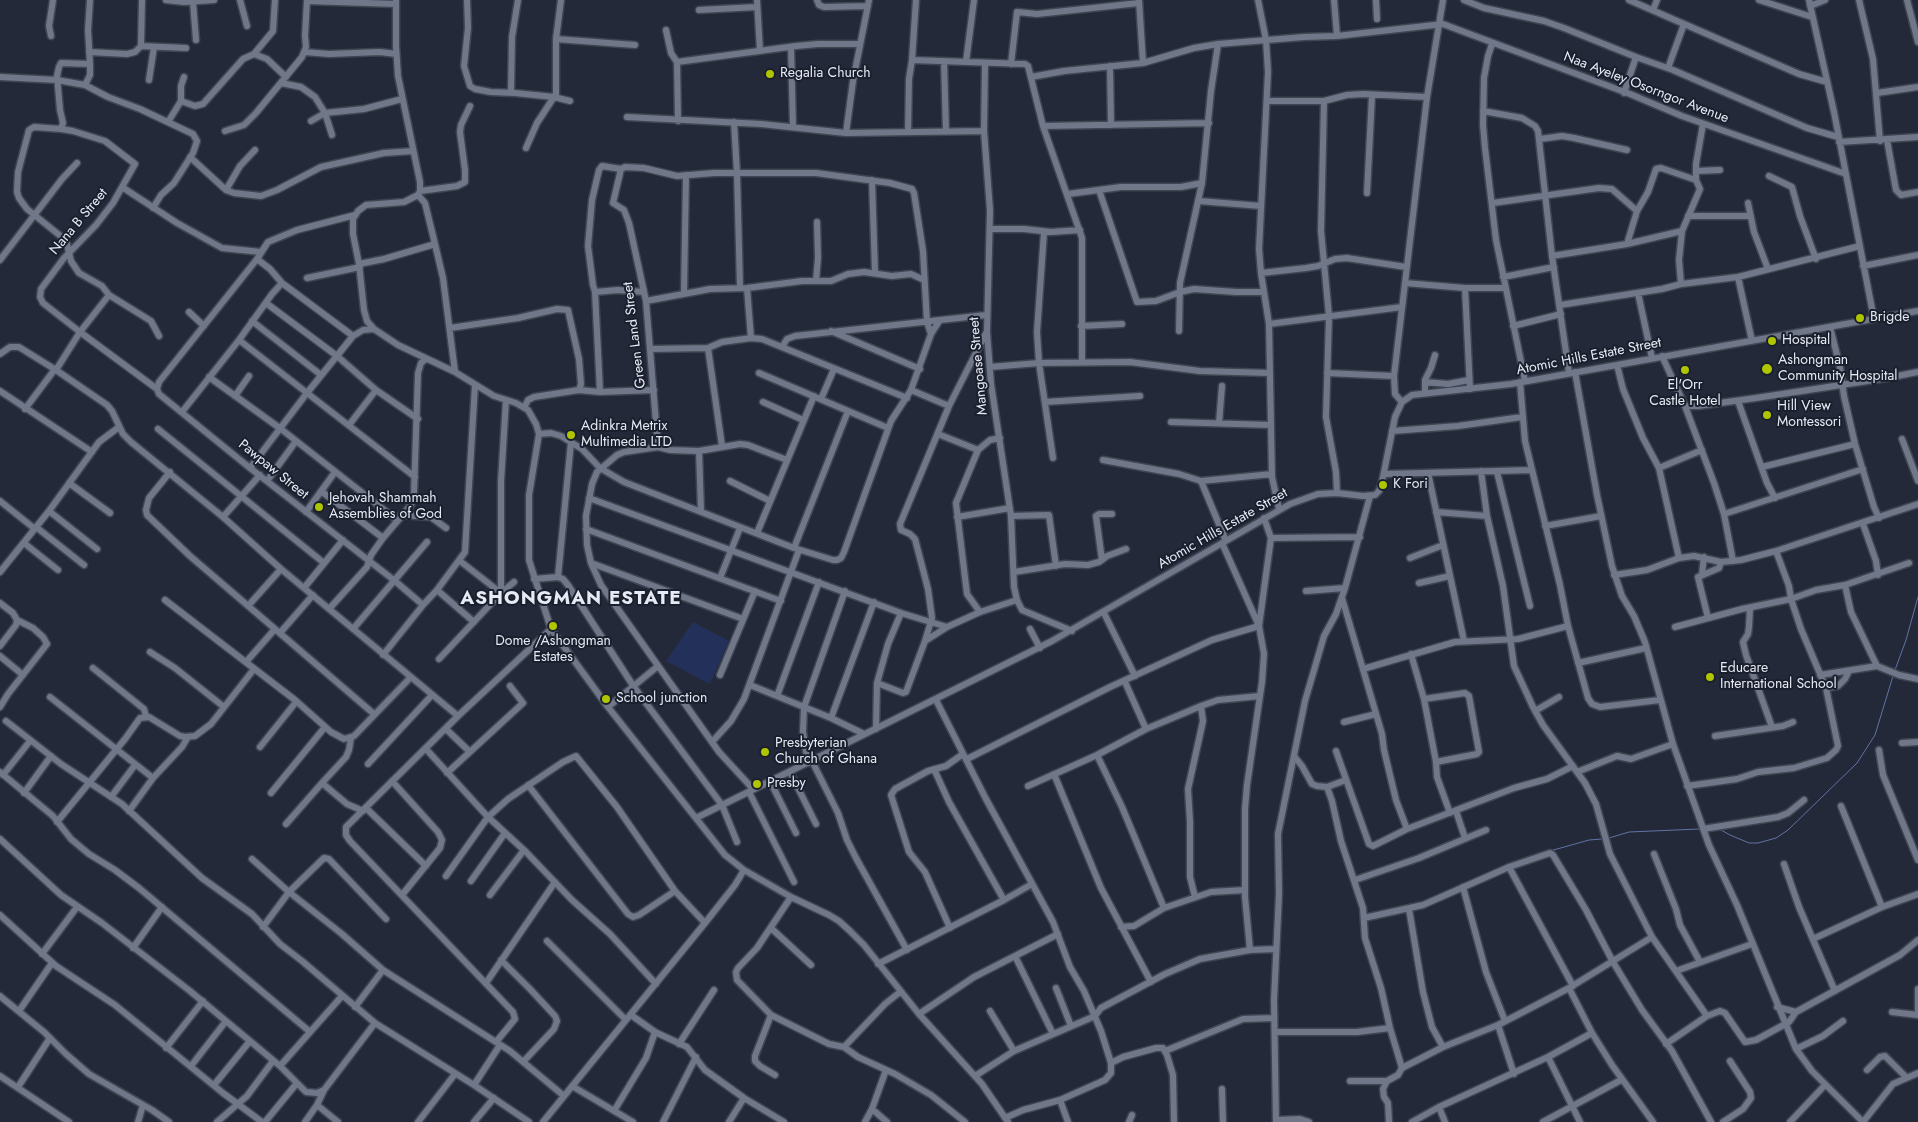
<!DOCTYPE html>
<style>
body{margin:0}
canvas{display:block;background:#232938}
</style>
<canvas width="1918" height="1122"></canvas>
<script>
const c = document.querySelector('canvas').getContext('2d');
c.lineJoin = 'round';
function fillPath(path, color) { c.fillStyle = color; c.fill(path, 'evenodd'); }
const toPath = rows => new Path2D(rows.map(r => 'M' + r).join(''));
function strokePath(path, color, width, dash) { c.strokeStyle = color; c.lineWidth = width; c.lineCap = dash ? 'butt' : 'round'; c.setLineDash(dash || []); c.stroke(path); }
function drawText(font, color, halo, rows, align = 'center') {
  c.font = font + ' Jost,sans-serif'; c.lineWidth = 4; c.setLineDash([]); c.textBaseline = 'middle'; c.strokeStyle = halo; c.fillStyle = color; for (const [text, x, y, turn = 0] of rows) {
    c.save(); c.translate(x, y); c.rotate((+turn || 0) * Math.PI / 180); c.textAlign = isNaN(turn) ? turn : align; if (halo) c.strokeText(text, 0, 0); c.fillText(text, 0, 0); c.restore();
  }
}
fillPath(toPath([
 [693,622,729,641,710,684,666,661]
]), '#233059');
strokePath(toPath([
 [1895,670,1906,640,1918,597],
 [1716,830,1721,830,1730,835,1749,843,1758,843,1776,838,1788,830,1857,763,1875,735,1893,676],
 [1609,838,1629,832,1699,829],
 [1550,851,1589,840,1602,839]
]), '#6173a5', 1);
const minor = toPath([
 [90,0,88,30,90,64,61,63,59,67,57,76,60,110,63,123,61,129,34,127,29,130,18,172,17,192,19,198,27,209,63,238,67,244,71,261,79,273,102,286,109,295,151,321,159,336],
 [142,0,141,46,186,48],
 [166,0,184,2,214,0],
 [240,0,247,26],
 [396,0,396,46,398,76,420,182,420,191,418,195,404,202,366,205,358,211,353,219,353,234,359,264,364,310,367,321,374,329,398,345,455,372,494,396,516,403,528,410,536,424,539,434,529,495,529,560,551,629,608,707,725,855,744,870,791,897,829,915,839,921,850,931,864,945,919,1014,982,1084,1008,1122],
 [467,0,468,28,464,66,470,86,475,89,491,92,515,93,554,97,556,94,556,39,561,0],
 [757,0,760,51],
 [817,0,819,5,824,7,868,6],
 [1139,0,1143,63],
 [1258,0,1266,40,1268,72,1259,249,1261,273,1269,324,1272,477,1279,509],
 [1334,0,1337,36],
 [1376,0,1377,19],
 [1464,0,1484,8,1544,21,1564,28,1636,57,1673,70,1807,128,1838,137],
 [1629,0,1799,74,1827,82],
 [1759,0,1812,17],
 [1809,0,1834,112,1874,319],
 [1859,0,1873,59,1880,141],
 [1907,0,1918,42],
 [307,1,396,4],
 [193,2,196,40],
 [1810,6,1825,0],
 [699,10,757,7],
 [1653,10,1657,0],
 [666,30,671,53,677,62,678,121],
 [51,36,49,26,53,0],
 [556,39,635,45],
 [1492,44,1488,56,1484,78,1483,125,1485,148,1496,240,1525,381],
 [791,47,793,127],
 [89,52,127,54,135,52,141,46],
 [305,52,329,54,380,52,396,54],
 [254,54,273,31,275,0],
 [912,60,1025,64,1028,66,1043,126,1082,238,1082,362],
 [944,61,946,132],
 [677,62,796,46,818,44,860,44],
 [966,62,974,0],
 [985,64,984,131,990,210,987,332,991,384,1011,516,1014,587,1017,600,1022,610,1072,631],
 [1011,64,1017,12,1037,14,1139,3],
 [1110,66,1111,125],
 [1668,68,1684,24],
 [0,77,57,80,85,85,108,97,140,109,193,134,197,141,193,153,174,183,161,195,153,208],
 [1031,77,1064,71,1143,63,1194,48,1218,44,1304,37,1337,36,1443,24,1630,94,1682,116,1846,174],
 [149,80,154,47],
 [281,83,301,87,315,97,325,113,332,135],
 [85,85,90,75,90,64],
 [511,93,512,37,518,0],
 [1624,93,1636,57],
 [1877,93,1918,87],
 [181,101,195,106,203,104,243,59,254,54,267,59,286,77],
 [1267,101,1324,101,1347,95,1363,94,1427,97],
 [1324,101,1321,231,1329,316,1326,417,1336,472,1337,493],
 [1483,111,1522,118,1535,126,1538,131,1552,256,1569,373],
 [627,117,761,124,846,133,984,131],
 [311,121,325,113,364,109,402,99],
 [168,122,181,101,181,86,184,77],
 [734,122,737,173,740,287],
 [1043,126,1209,123],
 [61,129,73,131,105,141,135,164,113,203,96,225,64,258,41,289,40,297,43,303,80,332,157,389,159,394,250,468,395,581,423,605],
 [225,131,244,125,256,113,302,57,306,47,305,36,307,0],
 [908,132,909,79,912,60,916,0],
 [846,133,853,81,869,0],
 [1540,139,1562,136,1574,138,1627,150],
 [1887,140,1896,190,1901,195,1918,192],
 [1839,142,1918,137],
 [526,148,537,123,554,97,570,101],
 [190,157,226,190,234,193,261,196,277,190,321,167,384,153,413,151],
 [621,169,613,203,624,210,629,223,646,301,658,447],
 [1696,171,1720,170],
 [1769,176,1792,187,1800,216,1816,259],
 [872,180,875,272],
 [122,187,177,223,222,248,261,252],
 [226,190,240,166,255,150],
 [1099,190,1137,302,1156,301,1180,292,1194,289,1236,292,1263,292],
 [420,191,457,186,465,182,465,170,460,132,461,125,470,106],
 [1367,193,1372,95],
 [1068,194,1121,187,1181,187,1202,183],
 [418,195,425,203,435,244],
 [1199,201,1261,206],
 [1493,203,1599,188,1612,189,1637,211],
 [1748,203,1754,232,1768,269],
 [1688,216,1749,216],
 [990,229,1024,229,1051,232,1080,230],
 [1044,232,1037,332,1039,363,1053,458],
 [1627,244,1637,211,1648,192,1656,169,1661,168,1696,180],
 [1552,256,1627,244,1682,231],
 [257,259,270,269,282,283,353,336],
 [0,260,62,179,77,163],
 [359,264,384,259,435,244,443,278,455,372],
 [1863,266,1918,255],
 [1261,273,1306,268,1318,266,1335,259,1347,258,1406,267],
 [1503,277,1554,267],
 [1738,277,1752,341],
 [307,278,360,267],
 [816,281,818,258,817,222],
 [1405,283,1465,288,1505,288],
 [1681,284,1679,260,1682,231,1700,189,1696,180,1696,164,1703,124],
 [747,288,751,338],
 [1465,288,1470,389],
 [595,292,618,290,644,292],
 [684,293,686,175],
 [1638,293,1652,358],
 [646,301,710,289,747,288,802,281,831,281,848,274,864,272,892,276,911,274,924,280],
 [266,303,337,356,376,390,418,419],
 [1560,305,1662,289,1681,284,1738,277,1860,246],
 [189,312,204,326],
 [252,321,321,375],
 [1269,324,1402,307],
 [1081,326,1122,324],
 [1513,326,1561,314],
 [1830,327,1840,367,1844,396,1855,444,1874,507,1879,518],
 [450,328,518,318,557,309,568,310,579,359,581,384,579,390],
 [831,331,920,369],
 [1179,331,1180,283,1202,183,1211,91,1218,44],
 [239,340,415,477],
 [782,347,787,339,795,336,986,315],
 [708,348,722,446],
 [650,349,708,348,722,342,751,338,762,339,907,398],
 [0,354,10,347,19,347,56,370,107,405,112,411,123,434,131,442,223,517,281,569,458,716],
 [1662,356,1685,406,1714,483,1724,514,1733,561],
 [1617,365,1623,389,1643,438,1659,468,1679,558],
 [990,367,1039,363,1130,362,1200,371,1270,373],
 [56,370,80,332,109,295],
 [1575,372,1597,495,1612,566,1622,596,1634,616,1645,642,1673,744,1709,845,1737,905,1796,1049,1812,1071,1863,1122],
 [759,373,888,428],
 [1327,373,1394,376],
 [209,377,281,429,397,520],
 [1425,382,1448,384,1469,380],
 [1520,382,1525,441,1560,585,1568,626,1588,698,1592,704,1600,707,1660,700],
 [157,389,159,382,257,259,268,242,297,230,355,215],
 [911,390,949,406],
 [0,391,92,452],
 [600,392,595,292,593,285,588,246,592,200,599,170,602,166,621,169,625,167,644,168,677,176,714,173,816,173,890,183,912,189,914,193,923,251,927,322,931,334],
 [1425,392,1425,380,1431,368,1435,355],
 [235,396,249,376],
 [821,399,834,369],
 [1738,401,1767,483,1775,498],
 [763,402,803,420],
 [1045,402,1140,396],
 [1402,402,1395,394,1394,376,1427,97,1443,0],
 [525,406,528,400,534,397,579,390,600,392,654,390],
 [1685,406,1698,406,1756,398,1887,378,1918,372],
 [25,409,55,369],
 [182,412,239,340,272,294,282,283],
 [1171,422,1271,425],
 [1219,423,1222,386],
 [349,425,376,390],
 [158,429,324,563],
 [1392,431,1458,426,1522,417],
 [539,434,551,433,561,436,582,449,600,468,624,482,794,548,833,560,837,560,841,558,844,552,891,421,911,390,931,334,940,320],
 [938,434,978,450],
 [1902,439,1918,481],
 [699,451,701,511],
 [1103,460,1179,474,1201,481,1272,474],
 [1762,467,1855,444],
 [250,468,307,393,353,336,363,330,374,329],
 [1659,468,1702,450],
 [1481,471,1487,516,1503,586,1514,666,1533,707,1543,725,1585,783,1596,804,1610,854,1652,937,1707,1016],
 [170,472,149,498,146,510,147,515,190,556,374,714],
 [1497,472,1530,606],
 [1428,473,1464,641],
 [1384,474,1532,470],
 [267,481,296,441],
 [730,481,770,501],
 [1201,481,1226,541],
 [69,483,110,513],
 [321,491,383,538],
 [589,498,901,613,947,627],
 [0,501,35,529],
 [49,511,97,549],
 [306,512,335,472],
 [1436,512,1487,516],
 [1724,514,1863,469],
 [401,515,431,517,446,528],
 [1011,516,1049,515,1056,566],
 [223,517,260,475],
 [957,517,1010,508],
 [1863,524,1876,561,1878,575],
 [1545,526,1601,516],
 [36,527,84,565],
 [586,529,781,601],
 [757,533,814,396],
 [1271,538,1360,537],
 [24,543,58,570],
 [1222,543,1259,626,1264,654,1262,682,1247,785,1245,809,1245,897,1250,950],
 [794,548,848,411],
 [1410,558,1443,545],
 [1102,560,1096,516,1099,514,1112,514],
 [460,561,501,593],
 [591,563,743,619],
 [0,572,49,511,99,442,119,427],
 [1014,572,1065,564,1088,565,1099,562,1107,556,1126,549],
 [1702,574,1704,557],
 [1614,575,1647,570,1679,558,1694,556,1721,562,1741,560,1776,551,1918,504],
 [558,577,571,442],
 [720,578,740,528],
 [534,579,558,577,563,579,568,585,634,687,722,805,737,842],
 [1419,583,1450,576],
 [1845,585,1851,612,1877,666,1899,675,1918,679],
 [304,588,343,540],
 [437,590,474,622],
 [1306,591,1345,588],
 [501,593,501,481,506,400],
 [1342,598,1382,734,1384,750,1396,800,1407,829],
 [165,600,295,700,331,732,344,739,354,736,410,678],
 [0,603,13,613,17,620,16,625,0,646],
 [248,606,281,569],
 [1750,608,1749,627,1748,634,1743,642,1746,655,1772,727],
 [329,609,367,567,371,555,383,538,411,505,414,493,418,373,421,363,426,359],
 [980,612,967,594,956,503,978,450,990,440,1000,438],
 [1104,613,1135,676],
 [1708,618,1698,577,1719,568,1721,562],
 [1675,627,1742,609,1791,599,1816,590,1845,585,1909,563],
 [353,629,427,542],
 [1030,629,1040,648],
 [280,633,313,595],
 [925,641,932,618,928,589,915,539,910,534,901,530,900,524,949,406,986,333],
 [150,652,175,668,224,707],
 [1411,654,1424,699,1436,762,1437,777,1450,813],
 [383,655,423,605,437,590,465,552,475,385],
 [0,656,23,675],
 [439,659,501,593,514,582],
 [246,662,275,629],
 [1578,663,1646,648],
 [93,668,144,709,146,716],
 [1363,669,1455,642,1518,639,1568,626],
 [720,675,755,591],
 [1820,675,1877,666],
 [1125,682,1146,729],
 [877,683,903,693,906,692,925,641,947,627,980,612,1017,600],
 [750,685,831,718,864,734],
 [1826,688,1838,686,1845,679,1849,671],
 [777,696,819,582],
 [50,697,153,778],
 [1424,699,1465,693,1469,696,1479,752,1477,754,1436,762],
 [936,700,986,799,1053,922,1070,967,1084,991,1101,1031,1111,1063,1111,1073,1105,1080,1060,1100,1023,1110,1005,1118],
 [0,707,8,694,47,644,43,637,33,628,17,620],
 [608,707,658,666],
 [1535,711,1559,697],
 [831,718,874,602],
 [6,721,61,764,122,804,202,878,252,914,280,944,302,961,375,1023,474,1085,529,1122],
 [1344,722,1376,714],
 [446,729,470,752],
 [876,729,877,683,888,644,901,613],
 [1715,736,1783,726,1793,722],
 [351,738,349,750,346,757,322,783,347,804,363,811],
 [712,742,731,721,744,699,799,550],
 [1902,743,1918,742],
 [260,747,296,702],
 [426,749,488,817,526,852,572,900,610,934,656,984],
 [1879,750,1883,775,1918,860],
 [1336,751,1369,844,1373,846,1407,829,1514,788,1547,779,1573,766],
 [1097,755,1122,807,1164,908],
 [1294,756,1302,766,1312,784,1317,786,1327,787,1346,780],
 [967,759,1110,687,1212,640,1259,626,1271,538,1264,518],
 [812,761,838,813,847,840,856,858,907,950],
 [808,763,803,732,804,707,845,591],
 [368,764,432,695],
 [934,769,949,802,1004,900],
 [0,772,53,816,71,839,89,854,115,870,139,888,309,1031],
 [790,772,816,824],
 [1577,772,1617,756,1631,759,1673,744],
 [447,773,523,703,510,686],
 [1054,774,1101,888,1151,982],
 [3,775,30,741],
 [392,781,438,832,442,840,440,848,402,895],
 [770,781,796,833],
 [528,785,628,914,633,917,639,915,675,891],
 [1028,786,1097,755,1146,729,1201,706,1218,700,1260,696],
 [1687,786,1737,779,1758,772,1794,768,1827,758,1836,750,1838,746,1826,688,1801,629,1791,599,1789,586,1776,551],
 [1327,787,1332,801,1341,841,1363,908,1365,938,1381,988,1390,1028,1402,1068],
 [753,789,719,752,601,585,591,563,587,545,586,516,592,484,597,472,617,455,624,452,658,447,670,450,699,451,740,444,748,445,787,460],
 [749,792,794,882],
 [24,793,51,756],
 [271,793,325,727],
 [111,797,135,765],
 [1841,806,1882,907],
 [366,808,426,866],
 [129,811,153,778,182,747,188,737],
 [1456,811,1465,838],
 [696,818,1052,641,1290,504,1318,494,1337,493,1363,496,1375,495,1379,491,1382,482,1395,417,1402,402,1412,395,1511,384,1918,311],
 [57,822,125,739,140,718,149,717,180,736,185,737,195,736,211,724,254,669],
 [286,824,322,783],
 [1703,829,1778,817,1788,813,1804,800],
 [0,839,61,895,102,923,190,991,280,1066,306,1092,317,1093,324,1090,375,1023],
 [1654,854,1676,909,1680,925,1700,962],
 [252,859,289,892,342,934,383,970,510,1051,564,1096],
 [1784,864,1799,907,1835,991],
 [1509,867,1573,986],
 [446,876,488,817,508,799,563,762,576,756,617,807,675,891,705,923],
 [1355,880,1419,858,1486,830],
 [471,881,505,833],
 [1463,887,1486,972,1505,1021],
 [490,895,524,850],
 [791,897,757,948,738,968,736,972,737,980,771,1015,829,1044,844,1047,858,1057,895,1074,931,1095,965,1122],
 [1195,897,1190,877,1190,822,1188,789,1203,721,1201,706],
 [1409,909,1423,992,1432,1027,1443,1047],
 [0,915,56,966,115,1005,223,1093,262,1122],
 [1364,918,1423,905,1509,867,1550,853,1553,855,1586,910,1613,962,1642,1010,1672,1051,1711,1122],
 [263,927,289,892,324,858,329,859,386,919],
 [1121,927,1134,926,1164,908,1211,892,1245,890],
 [771,928,811,965],
 [950,928,925,872,909,852,891,795,895,789,928,771,946,766,963,754],
 [1813,939,1882,907,1918,894],
 [547,941,626,1020],
 [133,948,162,907],
 [42,954,77,907],
 [1015,956,1053,1034],
 [501,960,530,989,555,1016,557,1021,554,1029,523,1062],
 [878,964,1004,900,1032,884],
 [1676,971,1752,944],
 [486,983,555,882],
 [1056,988,1071,1026],
 [1569,988,1592,1033,1612,1065,1653,1122],
 [0,996,44,1032,66,1054,89,1074,152,1110,169,1122],
 [355,1007,383,970],
 [1777,1007,1796,1012],
 [19,1011,52,963],
 [990,1011,1014,1051],
 [1892,1012,1918,1015],
 [919,1014,974,977,1058,934],
 [631,1015,655,1032,687,1047,705,1070,744,1098,784,1122],
 [771,1015,755,1056,755,1061,760,1066,775,1075],
 [1918,1015,1918,989],
 [1498,1025,1514,1074],
 [1275,1032,1357,1032,1390,1028],
 [496,1042,515,1019,513,1012,350,841,346,835,346,827,458,716,551,629],
 [679,1044,714,990],
 [1666,1044,1707,1016,1720,1011,1725,1013,1745,1042,1756,1040,1789,1022,1796,1012,1900,955,1918,940],
 [844,1047,885,1004,900,992],
 [166,1048,203,1001],
 [1796,1049,1823,1036,1843,1021],
 [1165,1051,1243,1019,1274,1018],
 [1548,1057,1580,1122],
 [1111,1063,1123,1057,1156,1048,1163,1048,1167,1055,1173,1075,1174,1122],
 [191,1066,226,1021],
 [280,1066,342,996],
 [1867,1070,1880,1057,1885,1056,1906,1077],
 [0,1076,69,1122],
 [975,1076,1014,1051,1095,1016,1101,1008,1165,974,1200,959,1250,950,1276,949],
 [1350,1081,1387,1081],
 [214,1085,250,1041],
 [474,1085,500,1045],
 [572,1086,633,1122],
 [18,1087,50,1038],
 [1222,1089,1223,1122],
 [1060,1100,1068,1122],
 [317,1105,338,1122],
 [1439,1107,1445,1122],
 [872,1109,887,1122],
 [614,1111,646,1058,655,1032],
 [1276,1120,1300,1119,1309,1122],
 [138,1122,143,1105],
 [217,1122,247,1096,273,1061],
 [265,1122,297,1083],
 [305,1122,317,1105,324,1090],
 [418,1122,455,1074],
 [474,1122,494,1098],
 [543,1122,705,923,735,885,744,870],
 [663,1122,696,1057],
 [729,1122,744,1098],
 [865,1122,872,1109,886,1070],
 [1129,1122,1132,1115],
 [1276,1122,1274,1000,1279,894,1278,834,1305,701,1324,636,1336,614,1345,588,1370,496],
 [1389,1122,1388,1103,1384,1097,1383,1089,1387,1081,1398,1075,1402,1068,1443,1047,1498,1025,1569,988,1652,937],
 [1412,1122,1439,1107,1548,1057,1592,1033],
 [1543,1122,1621,1080],
 [1723,1122,1743,1109,1751,1098,1750,1092,1730,1061],
 [1790,1122,1825,1085],
 [1863,1122,1893,1084,1918,1073]
]);
strokePath(minor, '#404552', 9);
strokePath(minor, '#707789', 6);
for (const [x, y, r, color] of [
 [770,74,5,"#b0c501"],
 [1860,318,5,"#b0c501"],
 [1772,341,5,"#b0c501"],
 [1767,369,6,"#b0c501"],
 [1685,370,5,"#b0c501"],
 [1767,415,5,"#b0c501"],
 [571,435,5,"#b0c501"],
 [1383,485,5,"#b0c501"],
 [319,507,5,"#b0c501"],
 [553,626,5,"#b0c501"],
 [1710,677,5,"#b0c501"],
 [606,699,5,"#b0c501"],
 [765,752,5,"#b0c501"],
 [757,784,5,"#b0c501"]
]) { const dot = new Path2D(); dot.arc(x, y, r, 0, 2 * Math.PI); c.fillStyle = color; c.fill(dot); strokePath(dot, '#1a1f2e', 2); }
drawText('14px', '#e6eaf4', '#1a1f2e', [
 ["Regalia Church",780,74],
 ["Brigde",1870,318],
 ["Hospital",1782,341],
 ["Ashongman",1778,361],
 ["Community Hospital",1778,377],
 ["El'Orr",1685,386,"center"],
 ["Castle Hotel",1685,402,"center"],
 ["Hill View",1777,407],
 ["Montessori",1777,423],
 ["Adinkra Metrix",581,427],
 ["Multimedia LTD",581,443],
 ["K Fori",1393,485],
 ["Jehovah Shammah",329,499],
 ["Assemblies of God",329,515],
 ["Dome /Ashongman",553,642,"center"],
 ["Estates",553,658,"center"],
 ["Educare",1720,669],
 ["International School",1720,685],
 ["School junction",616,699],
 ["Presbyterian",775,744],
 ["Church of Ghana",775,760],
 ["Presby",767,784]
], 'left');
drawText('14px', '#e6eaf4', '#1a1f2e', [
 ["Naa Ayeley Osorngor Avenue",1646,88,21],
 ["Nana B Street",79,222,-50],
 ["Green Land Street",635,335,-97],
 ["Atomic Hills Estate Street",1589,357,-11],
 ["Mangoase Street",979,366,-95],
 ["Pawpaw Street",273,470,39],
 ["Atomic Hills Estate Street",1223,529,-30]
]);
c.letterSpacing = '1px';
drawText('bold 19px', '#e6eaf4', '#1a1f2e', [
 ["ASHONGMAN ESTATE",571,599]
]);
c.letterSpacing = '0px';
</script>
